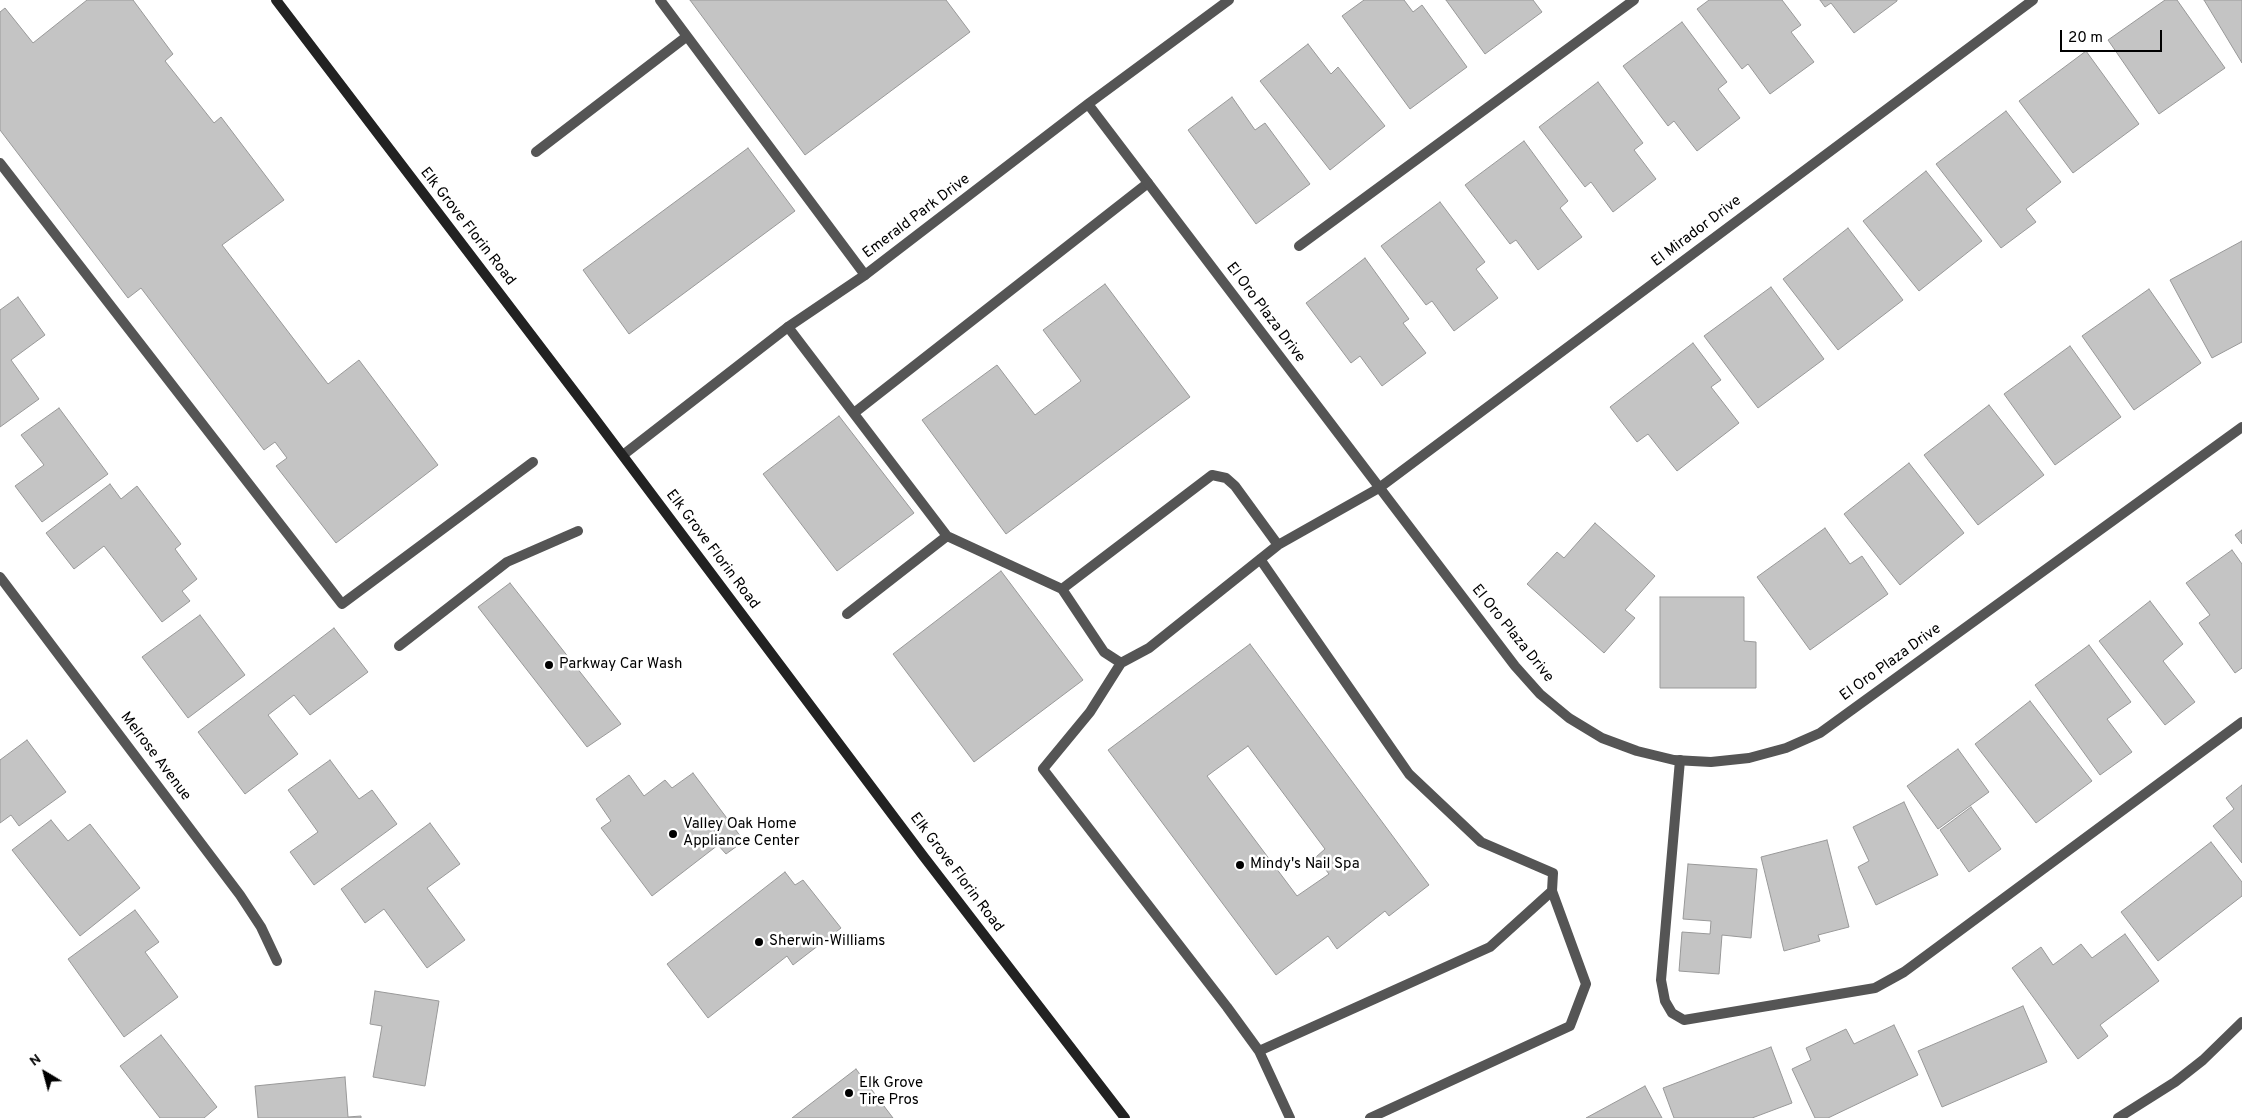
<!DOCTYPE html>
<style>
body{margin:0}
#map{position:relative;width:2242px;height:1118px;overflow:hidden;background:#fff;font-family:Overpass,sans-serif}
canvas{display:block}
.north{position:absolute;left:20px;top:1048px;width:50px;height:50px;-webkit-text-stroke:4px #fff;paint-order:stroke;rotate:323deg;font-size:14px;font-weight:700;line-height:20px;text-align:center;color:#000}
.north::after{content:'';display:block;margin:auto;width:18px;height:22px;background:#000;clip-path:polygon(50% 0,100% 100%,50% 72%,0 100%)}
.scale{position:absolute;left:2060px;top:30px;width:102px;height:22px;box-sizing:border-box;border:2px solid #000;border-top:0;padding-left:6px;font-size:15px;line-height:18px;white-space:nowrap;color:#000;-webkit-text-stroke:4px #fff;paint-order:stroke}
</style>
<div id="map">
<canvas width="2242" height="1118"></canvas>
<div class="north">N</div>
<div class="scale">20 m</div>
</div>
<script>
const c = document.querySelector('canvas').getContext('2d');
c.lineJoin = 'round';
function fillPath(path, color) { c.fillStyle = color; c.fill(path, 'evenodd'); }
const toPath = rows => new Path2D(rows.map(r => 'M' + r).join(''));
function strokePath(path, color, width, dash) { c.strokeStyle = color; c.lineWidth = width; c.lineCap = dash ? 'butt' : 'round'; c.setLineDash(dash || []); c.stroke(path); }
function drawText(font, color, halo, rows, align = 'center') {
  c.font = font + ' Overpass,sans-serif'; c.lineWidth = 5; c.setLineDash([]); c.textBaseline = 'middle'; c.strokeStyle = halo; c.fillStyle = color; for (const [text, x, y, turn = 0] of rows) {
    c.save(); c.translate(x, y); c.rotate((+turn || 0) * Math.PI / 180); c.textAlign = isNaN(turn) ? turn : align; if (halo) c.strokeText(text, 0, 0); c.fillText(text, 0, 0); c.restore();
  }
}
const building = toPath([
 [133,0,173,54,165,61,214,123,221,117,284,200,222,245,328,384,359,360,438,465,336,543,276,466,287,458,275,442,264,450,141,288,128,298,0,130,0,12,5,8,33,43,87,0,133,0],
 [690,0,946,0,970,32,805,155,690,0],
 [1364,0,1404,0,1413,12,1422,5,1467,67,1410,109,1342,16,1364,0],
 [1446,0,1533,0,1542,12,1485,54,1446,0],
 [1709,0,1782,0,1801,25,1791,32,1814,62,1770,94,1748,64,1742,69,1697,9,1709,0],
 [1820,0,1897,0,1897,1,1854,33,1831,3,1825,7,1820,0],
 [2165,0,2177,0,2225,68,2159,114,2108,40,2165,0],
 [2204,0,2242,0,2242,63,2204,0],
 [1682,22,1727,82,1718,89,1740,118,1697,151,1674,121,1668,126,1623,66,1682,22],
 [1308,44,1331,74,1338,67,1385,126,1330,170,1260,81,1308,44],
 [2086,51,2139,124,2073,173,2019,101,2086,51],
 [1598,82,1643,143,1634,150,1656,179,1613,212,1591,182,1585,187,1539,127,1598,82],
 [1232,97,1255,130,1265,123,1310,184,1256,224,1188,130,1232,97],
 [2006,111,2061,182,2026,209,2036,222,2001,248,1936,164,2006,111],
 [1524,141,1568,201,1560,208,1582,237,1538,270,1516,240,1510,244,1465,185,1524,141],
 [748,148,795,211,629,334,583,270,748,148],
 [1926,171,1982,241,1919,291,1863,221,1926,171],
 [1440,202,1485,262,1476,269,1498,298,1454,331,1432,301,1426,305,1381,246,1440,202],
 [1848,228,1903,300,1838,350,1783,279,1848,228],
 [2242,241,2242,342,2212,358,2170,280,2242,241],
 [1365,258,1409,319,1403,323,1426,353,1382,386,1360,356,1351,363,1306,303,1365,258],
 [1105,284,1190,397,1006,534,922,420,997,365,1035,415,1081,381,1043,330,1105,284],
 [1771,287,1824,359,1758,408,1704,336,1771,287],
 [2149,289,2201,363,2134,410,2082,336,2149,289],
 [18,297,45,335,11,360,39,399,0,427,0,310,18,297],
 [1693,343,1721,380,1711,387,1739,423,1677,471,1648,434,1637,442,1610,407,1693,343],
 [2070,346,2121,417,2055,465,2004,394,2070,346],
 [1989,405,2044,475,1978,525,1924,455,1989,405],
 [59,408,108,474,42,522,15,486,44,465,21,435,59,408],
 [839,416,914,513,837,571,763,474,839,416],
 [1909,463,1964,533,1900,585,1844,514,1909,463],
 [110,484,121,499,137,486,181,544,175,549,197,579,182,591,190,601,162,622,104,546,74,569,46,533,110,484],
 [1595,523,1655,576,1625,610,1635,618,1604,653,1527,584,1557,552,1564,558,1595,523],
 [1825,528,1850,564,1862,556,1888,594,1810,650,1757,577,1825,528],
 [2242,530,2242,544,2235,535,2242,530],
 [2232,550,2242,564,2242,668,2235,673,2199,623,2210,615,2186,583,2232,550],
 [1001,571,1083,680,974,762,893,654,1001,571],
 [510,583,621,724,587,747,478,607,510,583],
 [1660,597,1744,597,1744,641,1756,642,1756,688,1660,688,1660,597],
 [2150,601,2183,644,2163,661,2195,702,2165,725,2099,641,2150,601],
 [200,615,245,675,188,718,142,657,200,615],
 [334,628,368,672,310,715,294,695,268,715,298,754,245,794,198,732,334,628],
 [1250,644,1429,885,1389,916,1385,911,1337,949,1328,936,1276,975,1108,750,1250,644],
 [1248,746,1325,849,1316,857,1329,874,1297,896,1207,776,1248,746],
 [2089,645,2131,702,2107,719,2132,752,2100,775,2035,685,2089,645],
 [2030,701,2092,781,2036,823,1975,744,2030,701],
 [27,740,66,792,19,826,11,815,0,823,0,760,27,740],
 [1958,749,1989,792,1938,829,1907,786,1958,749],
 [330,760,359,799,372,790,397,824,314,885,290,852,318,832,288,790,330,760],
 [693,773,744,841,726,854,718,845,652,896,601,828,611,821,596,799,629,775,644,796,665,780,672,788,693,773],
 [2242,785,2242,863,2213,826,2234,809,2226,798,2242,785],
 [1904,802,1938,875,1876,905,1858,867,1869,861,1853,827,1904,802],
 [1971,807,2001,849,1969,872,1940,830,1971,807],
 [51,820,68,841,90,824,140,888,80,936,12,850,51,820],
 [430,823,460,864,427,888,465,940,427,968,384,909,365,923,341,889,430,823],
 [1827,840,1849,927,1818,935,1820,941,1784,951,1761,857,1827,840],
 [2211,842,2242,882,2242,896,2158,961,2121,912,2211,842],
 [1688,864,1757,869,1751,938,1722,935,1719,974,1679,971,1682,932,1710,934,1711,921,1683,919,1688,864],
 [785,872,795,885,803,880,841,928,793,965,787,956,708,1018,667,964,785,872],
 [135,910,159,942,145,952,178,997,124,1037,68,959,135,910],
 [2125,934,2159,981,2100,1025,2108,1036,2078,1059,2012,968,2041,947,2053,965,2081,944,2092,958,2125,934],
 [375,991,439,1001,425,1086,373,1077,382,1026,370,1024,375,991],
 [2023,1006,2047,1062,1942,1107,1918,1051,2023,1006],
 [1894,1025,1918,1075,1828,1118,1815,1118,1792,1069,1811,1060,1806,1048,1846,1029,1854,1044,1894,1025],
 [161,1035,217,1107,204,1118,160,1118,120,1066,161,1035],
 [1771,1047,1792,1103,1752,1118,1674,1118,1663,1088,1771,1047],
 [856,1069,893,1118,792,1118,856,1069],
 [345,1077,348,1117,361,1116,361,1118,258,1118,255,1086,345,1077],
 [1645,1086,1662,1118,1586,1118,1645,1086]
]);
fillPath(building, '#c4c4c4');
strokePath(building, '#999', 1);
strokePath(toPath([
 [660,0,865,275],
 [536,152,686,37],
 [0,163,342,604,533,462],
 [788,327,947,536,847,614],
 [854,413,1148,183],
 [947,536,1062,589,1104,652,1121,663,1149,648,1278,545,1379,488],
 [1260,559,1409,774,1481,842,1553,873,1552,891,1586,984,1570,1026,1370,1118],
 [1062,589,1212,475,1226,478,1235,486,1278,545],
 [399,646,507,562,578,531],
 [1121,663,1090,712,1043,769,1227,1007,1259,1051,1490,947,1552,891],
 [1680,760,1661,980,1665,1001,1672,1013,1684,1020,1875,988,1904,972,2242,722],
 [1259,1051,1290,1118]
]), '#555', 10);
strokePath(toPath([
 [1088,104,1515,666,1540,694,1569,718,1602,738,1637,751,1674,760,1711,762,1749,758,1786,748,1820,733,2242,427],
 [1299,246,1634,0],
 [623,455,788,327,865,275,1088,104,1229,0],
 [1379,488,2033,0],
 [0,577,240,895,261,927,277,961],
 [2118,1118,2175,1082,2203,1060,2242,1022]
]), '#555', 10);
strokePath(toPath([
 [276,0,593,416,924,857,1125,1118]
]), '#222', 10);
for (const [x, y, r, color] of [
 [549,665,5,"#000"],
 [673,834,5,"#000"],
 [1240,865,5,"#000"],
 [759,942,5,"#000"],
 [849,1093,5,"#000"]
]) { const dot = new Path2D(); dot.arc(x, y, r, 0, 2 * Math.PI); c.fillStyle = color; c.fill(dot); strokePath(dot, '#fff', 2); }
drawText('15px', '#000', '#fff', [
 ["Emerald Park Drive",917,217,-37],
 ["Elk Grove Florin Road",467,227,52],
 ["El Mirador Drive",1697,232,-37],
 ["El Oro Plaza Drive",1265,313,53],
 ["Elk Grove Florin Road",712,550,53],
 ["El Oro Plaza Drive",1512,634,51],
 ["El Oro Plaza Drive",1891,663,-36],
 ["Melrose Avenue",155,757,53],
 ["Elk Grove Florin Road",956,873,53]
]);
drawText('15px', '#000', '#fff', [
 ["Parkway Car Wash",559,665],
 ["Valley Oak Home",683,825],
 ["Appliance Center",683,842],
 ["Mindy's Nail Spa",1250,865],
 ["Sherwin-Williams",769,942],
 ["Elk Grove",859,1084],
 ["Tire Pros",859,1101]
], 'left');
</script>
